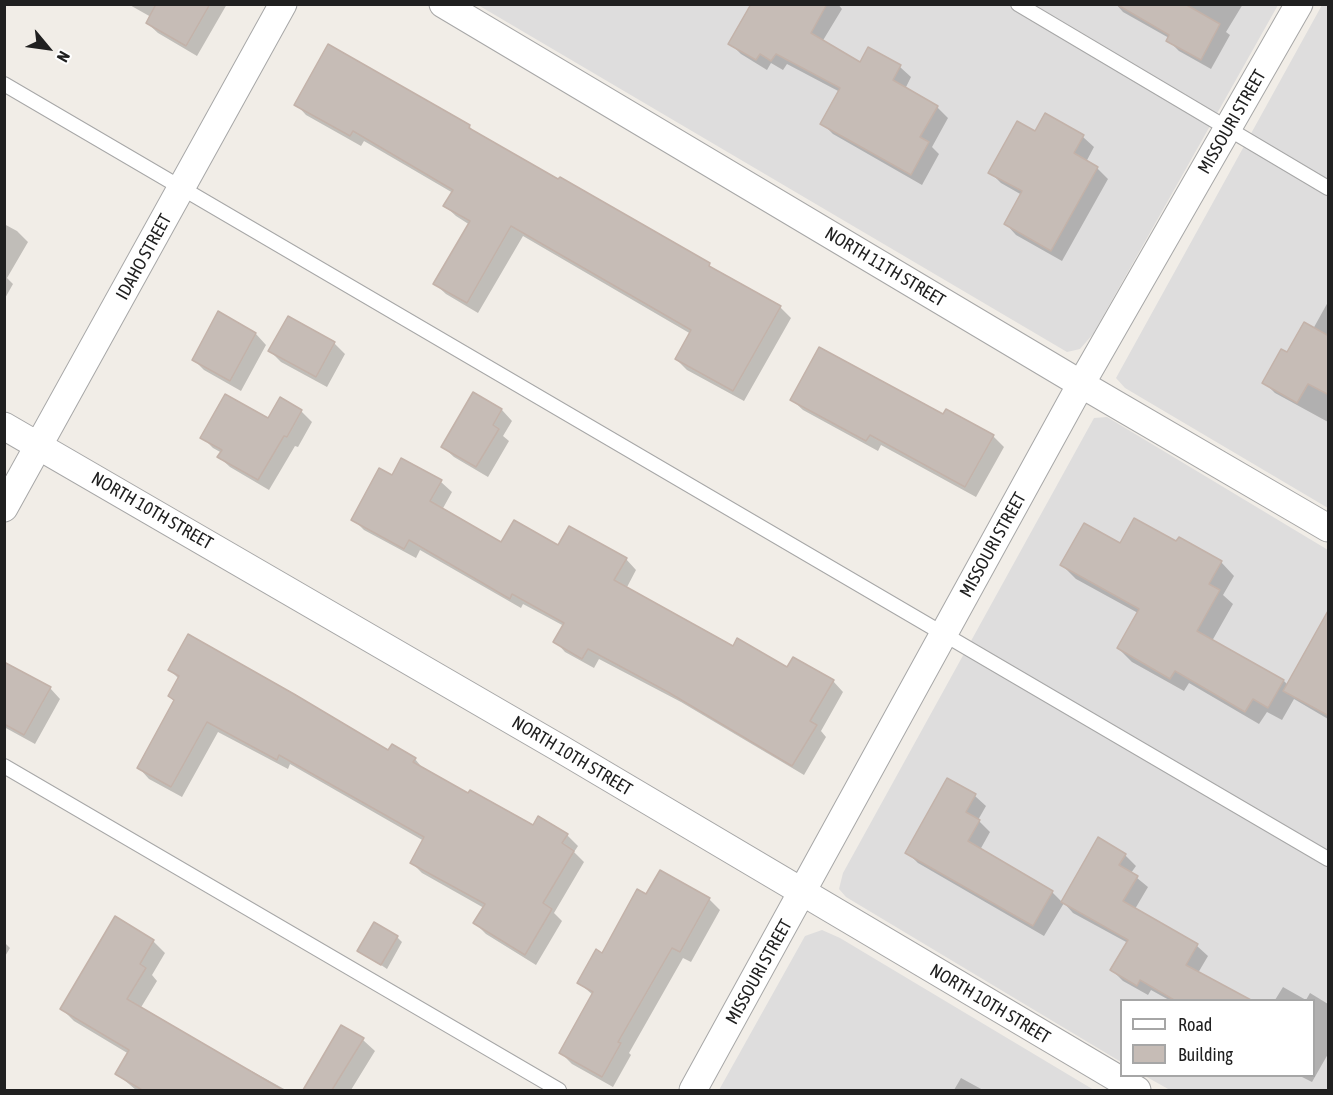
<!DOCTYPE html>
<style>
body{margin:0}
#map{position:relative;width:1333px;height:1095px;overflow:hidden;background:#f1ede7;font-family:"Asap Condensed",sans-serif}
canvas{display:block}
.frame{position:absolute;inset:0;border:6px solid #202020;pointer-events:none}
.legend{position:absolute;left:1120px;top:999px;width:195px;height:78px;box-sizing:border-box;background:#fff;border:2px solid #a6a6a6;margin:0;padding:8px 10px;list-style:none;font-size:18px;color:#202020}
.legend li{display:flex;align-items:center;gap:12px;height:30px}
.legend b{width:30px;border:2px solid #a6a6a6}
.north{position:absolute;left:18px;top:18px;width:60px;height:60px;-webkit-text-stroke:4px #fff;paint-order:stroke;rotate:119deg;font-size:16px;font-weight:700;line-height:24px;text-align:center;color:#202020}
.north::after{content:'';display:block;margin:auto;width:21px;height:27px;background:#202020;clip-path:polygon(50% 0,100% 100%,50% 72%,0 100%)}
</style>
<div id="map">
<canvas width="1333" height="1095"></canvas>
<div class="frame"></div>
<ul class="legend">
<li><b style="height:8px;background:#fff"></b>Road</li>
<li><b style="height:16px;background:#c6bcb6"></b>Building</li>
</ul>
<div class="north">N</div>
</div>
<script>
const c = document.querySelector('canvas').getContext('2d');
c.lineJoin = 'round';
function fillPath(path, color) { c.fillStyle = color; c.fill(path, 'evenodd'); }
const toPath = rows => new Path2D(rows.map(r => 'M' + r).join(''));
function strokePath(path, color, width, dash) { c.strokeStyle = color; c.lineWidth = width; c.lineCap = dash ? 'butt' : 'round'; c.setLineDash(dash || []); c.stroke(path); }
function drawText(font, color, halo, rows, align = 'center') {
  c.font = font + ' "Asap Condensed",sans-serif'; c.lineWidth = 6; c.setLineDash([]); c.textBaseline = 'middle'; c.strokeStyle = halo; c.fillStyle = color; for (const [text, x, y, turn = 0] of rows) {
    c.save(); c.translate(x, y); c.rotate((+turn || 0) * Math.PI / 180); c.textAlign = isNaN(turn) ? turn : align; if (halo) c.strokeText(text, 0, 0); c.fillText(text, 0, 0); c.restore();
  }
}
fillPath(toPath([
 [478,5,1278,5,1093,334,1080,349,1067,352],
 [1322,5,1328,5,1328,508,1125,388,1116,378],
 [1107,417,1328,550,1328,1090,1170,1090,1145,1076,1314,1076,1314,1000,1122,1000,1121,1062,846,897,839,889,843,873,1094,418],
 [822,930,840,938,1094,1090,719,1090,805,936]
]), '#dedddd');
fillPath(toPath([
 [128,4,227,4,197,56,158,33,147,23,151,17],
 [753,4,838,4,842,9,822,42,861,64,900,67,911,77,905,89,937,107,948,118,932,147,939,154,922,185,833,134,822,123,840,92,787,64,783,70,771,63,767,70,741,54,730,43],
 [1116,4,1243,4,1226,32,1230,35,1211,69,1179,51,1168,40,1169,38,1123,12],
 [296,104,469,126,476,134,709,265,717,272,780,307,791,318,744,401,687,370,676,359,691,334,523,236,478,313,446,294,435,284,470,225,456,216,445,206,453,193,364,141,361,146,306,115],
 [1036,133,1083,137,1094,147,1086,162,1097,168,1108,179,1062,261,1016,235,1006,224,1022,195,1001,183,990,172],
 [4,224,17,231,28,242,7,278,13,284,4,300],
 [1328,302,1328,422,1275,393,1264,382,1288,354,1313,329],
 [219,313,256,334,266,345,241,391,204,370,193,359],
 [334,343,345,354,327,387,281,362,270,351],
 [474,394,502,410,512,421,503,436,509,441,488,477,454,457,443,447],
 [281,399,301,411,312,422,298,447,295,446,269,490,230,467,219,457,222,453,213,448,202,437,268,420],
 [792,400,944,417,993,436,1004,447,976,497,881,445,878,451,803,410],
 [402,460,441,482,452,492,442,510,501,544,558,547,626,559,636,570,626,589,733,648,788,669,833,681,843,692,821,731,826,737,804,775,681,702,599,659,594,668,565,652,555,641,564,626,523,604,521,608,420,550,416,558,364,530,353,519,393,477],
 [1177,543,1221,562,1234,576,1223,595,1233,604,1212,641,1284,681,1288,685,1328,633,1328,719,1294,699,1282,720,1267,712,1259,724,1189,683,1184,691,1132,662,1118,648,1138,613,1076,579,1062,565,1120,545],
 [170,670,389,752,415,759,425,771,533,827,567,835,578,846,574,852,584,862,554,913,562,921,536,965,486,934,475,923,484,908,422,873,411,862,424,841,290,764,288,769,218,732,182,797,149,779,139,768,175,702,169,696,179,679],
 [4,678,50,688,60,699,35,744,4,727],
 [975,796,986,806,978,820,990,832,980,850,1052,892,1062,902,1125,855,1136,866,1131,873,1148,887,1135,909,1197,946,1208,956,1198,973,1248,1000,1169,1000,1151,990,1148,995,1123,981,1112,970,1128,943,1073,913,1064,903,1044,936,918,863,907,852],
 [647,896,709,899,720,910,691,962,683,958,629,1053,631,1055,613,1087,572,1064,561,1053,593,995,579,983,603,955],
 [397,937,402,942,387,969,359,950],
 [153,941,165,953,152,975,157,981,140,1009,247,1071,248,1069,286,1090,136,1090,117,1074,129,1054,74,1021,62,1009],
 [4,942,10,948,4,958],
 [1283,987,1306,1000,1310,993,1328,1004,1328,1054,1312,1082,1300,1076,1314,1076,1314,1000,1275,1000],
 [341,1027,363,1040,375,1051,351,1090,305,1090],
 [961,1078,983,1090,954,1090]
]), '#0003');
const building = toPath([
 [156,4,210,4,186,46,146,23,156,4],
 [751,4,827,4,811,33,860,62,868,47,901,65,893,80,938,106,920,137,929,142,911,175,820,124,840,88,776,54,771,61,760,54,756,60,728,44,751,4],
 [1116,4,1185,4,1220,24,1201,60,1166,41,1169,35,1116,4],
 [328,44,470,125,469,128,558,179,560,177,710,263,709,266,781,306,733,391,675,359,691,330,511,226,467,303,433,284,470,221,443,206,453,190,353,131,350,136,294,105,328,44],
 [1045,113,1084,135,1074,153,1098,167,1051,251,1004,224,1022,191,988,173,1017,121,1035,131,1045,113],
 [218,311,256,333,230,381,192,360,218,311],
 [288,316,335,342,316,377,268,351,288,316],
 [1304,322,1329,336,1329,395,1308,384,1297,403,1262,383,1281,349,1287,352,1304,322],
 [819,347,943,414,946,409,994,435,965,487,870,435,866,441,790,400,819,347],
 [473,392,502,409,493,425,499,429,476,467,441,447,473,392],
 [225,394,268,418,280,397,302,410,287,437,284,436,258,480,217,457,222,450,200,438,225,394],
 [401,458,442,480,430,501,501,542,514,520,558,545,569,526,627,558,614,580,733,646,737,638,787,667,793,657,834,680,810,721,817,725,792,766,668,692,588,649,582,659,553,642,564,623,512,594,510,599,409,540,404,549,351,520,379,468,392,475,401,458],
 [1134,518,1176,541,1179,537,1222,561,1209,584,1220,590,1197,631,1284,680,1268,708,1253,699,1245,712,1175,671,1170,679,1117,648,1139,609,1060,565,1084,523,1120,543,1134,518],
 [1329,609,1329,716,1283,691,1329,609],
 [188,634,294,694,388,750,392,744,416,758,413,762,468,793,470,790,533,825,538,816,568,834,562,843,574,851,543,903,552,909,525,955,473,923,485,904,410,863,424,837,279,755,277,760,207,722,171,787,137,768,174,700,168,696,179,676,168,670,188,634],
 [4,662,51,687,24,735,4,724,4,662],
 [947,778,976,794,966,812,980,820,968,841,1053,891,1033,926,905,853,947,778],
 [1098,837,1126,854,1119,865,1138,876,1123,901,1198,944,1186,965,1251,1000,1174,1000,1140,980,1137,986,1110,970,1128,940,1061,902,1098,837],
 [660,870,710,898,680,952,672,948,618,1042,621,1043,602,1077,559,1053,593,992,577,983,596,949,602,953,637,889,646,894,660,870],
 [115,916,154,940,140,964,146,968,127,999,283,1090,142,1090,115,1074,129,1050,60,1009,115,916],
 [374,922,398,936,381,965,357,951,374,922],
 [341,1025,364,1038,332,1090,303,1090,341,1025]
]);
fillPath(building, '#c6bcb6');
strokePath(building, '#c3b2a9', 1.5);
const lane = toPath([
 [1018,4,1328,188],
 [4,84,1328,859],
 [4,766,559,1090]
]);
const street = toPath([
 [443,4,1081,384,1328,528],
 [4,426,561,749,1137,1090],
 [4,508,283,4],
 [693,1090,1081,384,1299,4]
]);
strokePath(lane, '#a7a7a7', 16);
strokePath(street, '#a7a7a7', 29);
strokePath(lane, '#fff', 14);
strokePath(street, '#fff', 27);
drawText('18px', '#202020', '#fff', [
 ["MISSOURI STREET",1232,122,-60],
 ["IDAHO STREET",144,257,-61],
 ["NORTH 11TH STREET",885,267,31],
 ["NORTH 10TH STREET",152,511,30],
 ["MISSOURI STREET",993,545,-61],
 ["NORTH 10TH STREET",572,756,31],
 ["MISSOURI STREET",759,972,-61],
 ["NORTH 10TH STREET",990,1004,31]
]);
</script>
